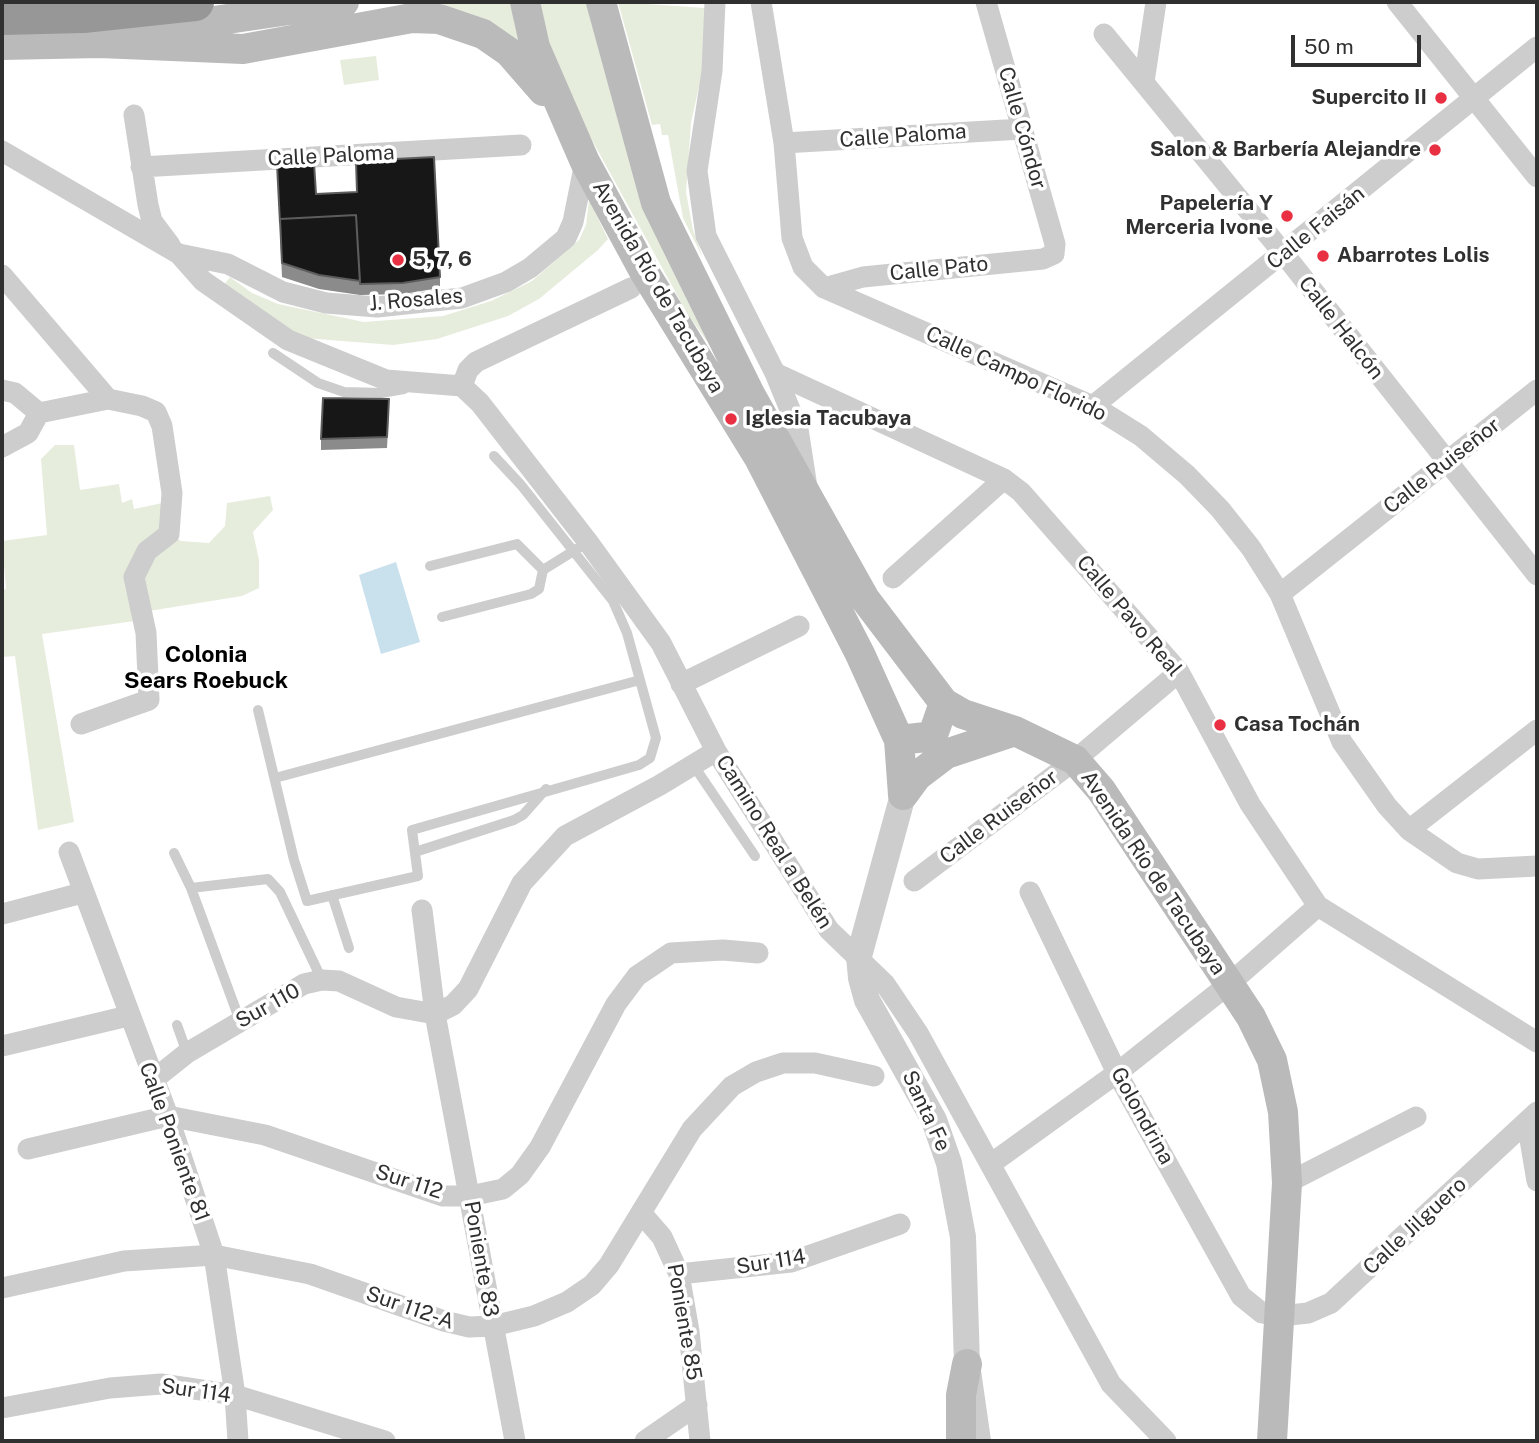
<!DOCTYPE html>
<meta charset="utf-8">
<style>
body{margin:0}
#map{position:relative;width:1539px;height:1443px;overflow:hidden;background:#fff;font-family:"Public Sans",sans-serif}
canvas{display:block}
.frame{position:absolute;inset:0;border:4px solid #303030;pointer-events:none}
.scale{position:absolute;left:1291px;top:35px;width:130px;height:32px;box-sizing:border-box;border:4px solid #303030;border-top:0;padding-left:9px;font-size:21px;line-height:24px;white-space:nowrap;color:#303030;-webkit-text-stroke:5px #fff;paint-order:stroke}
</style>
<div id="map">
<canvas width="1539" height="1443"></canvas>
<div class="frame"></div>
<div class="scale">50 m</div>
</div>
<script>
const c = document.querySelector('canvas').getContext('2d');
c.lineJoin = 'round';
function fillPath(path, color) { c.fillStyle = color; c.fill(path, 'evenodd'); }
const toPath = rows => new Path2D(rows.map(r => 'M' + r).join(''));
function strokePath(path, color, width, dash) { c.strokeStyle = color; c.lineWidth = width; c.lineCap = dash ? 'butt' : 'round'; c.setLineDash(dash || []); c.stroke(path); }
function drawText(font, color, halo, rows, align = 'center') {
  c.font = font + ' "Public Sans",sans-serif'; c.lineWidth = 7; c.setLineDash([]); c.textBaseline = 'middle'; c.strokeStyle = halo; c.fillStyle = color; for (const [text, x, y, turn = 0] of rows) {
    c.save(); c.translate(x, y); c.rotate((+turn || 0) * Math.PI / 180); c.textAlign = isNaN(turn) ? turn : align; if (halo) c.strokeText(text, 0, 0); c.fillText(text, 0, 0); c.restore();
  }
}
fillPath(toPath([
 [443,2,513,2,534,66,444,8],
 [537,2,597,2,715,352,688,315,581,120,551,58],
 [618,2,705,8,703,68,691,123,686,192,693,230,703,258,683,218,668,135,662,135,660,124,652,125],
 [376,56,379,80,344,85,340,60],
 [589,200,608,239,598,250,539,299,508,316,437,339,393,345,304,338,223,286,230,277,252,293,278,304,364,322,443,316,491,301,532,281,579,240,586,225],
 [55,445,74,445,80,490,119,484,122,503,132,499,134,509,172,501,176,538,181,541,209,543,225,526,227,503,270,496,273,510,253,532,259,560,259,588,242,596,149,611,149,619,42,634,74,822,38,830,15,656,2,657,2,590,6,589,2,541,47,535,41,459]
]), '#e6eddd');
fillPath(toPath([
 [396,562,420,642,381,654,359,575]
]), '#c9e0ed');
strokePath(toPath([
 [273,353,318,383,344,392,381,393,404,389],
 [430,566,517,544,543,570,539,589,531,594,442,617],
 [543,570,588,542],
 [258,710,294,860,307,901,418,876,412,830,639,765,650,758,656,738,627,633,613,601,521,485,494,456],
 [694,766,755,856],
 [275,778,640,680],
 [415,852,514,820,523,815,546,789],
 [174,853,191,888,240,1021],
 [191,888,268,879,280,892,322,980],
 [332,895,349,948],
 [177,1025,187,1053]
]), '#cdcdcd', 10);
strokePath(toPath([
 [715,2,712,71,697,171,706,236,775,373,798,429,807,487],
 [761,2,784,143,792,238,803,267,824,288,1093,406,1141,436,1187,475,1220,509,1251,548,1280,594,1342,742,1387,806,1409,830,1457,863,1478,869,1537,866],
 [1397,2,1537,177],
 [1104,34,1284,254,1537,575],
 [1144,82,1156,2],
 [134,115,148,205,152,221,170,245],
 [784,143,1022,129],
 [2,151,179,254,203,281,288,340,386,380,462,386],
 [141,167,521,145],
 [179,254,228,264,283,292,326,303,377,307,462,298,506,282,530,268,566,238,573,222,585,162],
 [2,275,108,399],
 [824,288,863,277,1043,259,1054,254,1055,244,986,2],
 [775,373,1004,479,1021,492,1179,672,1250,804,1318,906,1537,1042],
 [462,386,480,403,588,542,661,643,716,751,829,930,885,984,918,1033,1111,1384,1166,1441],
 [462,386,468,370,476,362,631,288],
 [2,390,15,393,39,413,28,433,2,447],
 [1093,406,1537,47],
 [39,413,108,399,142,406,156,412,162,426,172,493,169,534,147,551,134,577,146,633,149,700,81,724],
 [893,578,1004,479],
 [1280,594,1537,390],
 [681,684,799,626],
 [1409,830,1537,730],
 [69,852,168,1116,214,1255,235,1395,238,1441],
 [914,881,1075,760,1179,672],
 [1030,892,1117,1073,1241,1296,1262,1313,1280,1316,1308,1313,1331,1303,1537,1112],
 [422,910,435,1014,515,1441],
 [2,914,82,893],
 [2,1046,128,1016],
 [153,1080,187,1053,304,984,322,980,339,981,396,1007,435,1014,453,1005,468,989,522,883,565,836,660,785,716,751],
 [1527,1122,1537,1181],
 [28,1149,168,1116,265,1135,443,1196,470,1196,503,1189,520,1175,540,1147,616,1004,637,976,671,953,723,950,758,953],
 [992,1163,1117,1073,1229,984,1318,906],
 [1287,1183,1416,1117],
 [642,1214,662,1237,679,1274,689,1331,700,1441],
 [679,1274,791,1262,900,1224],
 [2,1288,124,1261,214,1255,310,1274,444,1321,469,1327,493,1326,534,1316,567,1302,592,1285,609,1265,692,1129,732,1086,756,1072,783,1063,815,1063,874,1076],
 [2,1408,110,1388,161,1384,235,1395,385,1441],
 [645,1441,697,1405]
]), '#cdcdcd', 21);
strokePath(toPath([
 [903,795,859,956,861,978,867,1000,934,1120,949,1163,963,1237,967,1364,978,1441]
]), '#cdcdcd', 26);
strokePath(toPath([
 [525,2,535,47,585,162,645,273,759,458,860,654,899,740,903,795],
 [601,2,656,203,750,394,865,599,944,703,963,714,1015,731,1075,760,1101,790,1251,1017,1272,1060,1283,1112,1287,1183,1272,1441],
 [100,43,243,49,412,18,439,19,483,34,509,52,543,91],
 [2,45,100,43,132,33,344,2],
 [899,740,926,737,934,732,944,703],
 [903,795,917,776,946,754,1015,731],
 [961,1441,961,1395,967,1364]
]), '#bababa', 30);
strokePath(toPath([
 [2,16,83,14,195,2]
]), '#979797', 38);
fillPath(toPath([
 [277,164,316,194,440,277,440,288,403,294,360,295,319,289,282,277],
 [389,410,387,448,321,450,321,439]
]), '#8b8b8b');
const building = toPath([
 [434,157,440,277,403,283,360,284,356,215,280,219,280,223,277,164,314,163,316,194,357,192,356,161,434,157],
 [356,215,360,281,319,275,282,263,280,219,356,215],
 [323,398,389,399,387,437,321,439,323,398]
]);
fillPath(building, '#171717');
strokePath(building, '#5d5d5d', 2);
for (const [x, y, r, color] of [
 [1441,98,7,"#e83042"],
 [1435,150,7,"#e83042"],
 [1287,216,7,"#e83042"],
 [1323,256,7,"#e83042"],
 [398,260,7,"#e83042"],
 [731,419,7,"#e83042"],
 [1220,725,7,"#e83042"]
]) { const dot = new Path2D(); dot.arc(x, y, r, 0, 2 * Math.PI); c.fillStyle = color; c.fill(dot); strokePath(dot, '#fff', 2.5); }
drawText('bold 21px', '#303030', '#fff', [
 ["Supercito II",1427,98,"right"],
 ["Salon & Barbería Alejandre",1421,150,"right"],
 ["Papelería Y",1273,204,"right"],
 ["Merceria Ivone",1273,228,"right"],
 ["Abarrotes Lolis",1337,256],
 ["5, 7, 6",412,260],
 ["Iglesia Tacubaya",745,419],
 ["Casa Tochán",1234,725]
], 'left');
drawText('21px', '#303030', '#fff', [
 ["Calle Cóndor",1022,128,74],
 ["Calle Paloma",903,136,-4],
 ["Calle Paloma",331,156,-3],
 ["Calle Faisán",1316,228,-39],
 ["Calle Pato",939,269,-6],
 ["Avenida Río de Tacubaya",658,287,60],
 ["J. Rosales",416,300,-5],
 ["Calle Halcón",1341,328,52],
 ["Calle Campo Florido",1016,374,25],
 ["Calle Ruiseñor",1442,466,-38],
 ["Calle Pavo Real",1129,616,50],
 ["Calle Ruiseñor",999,817,-37],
 ["Camino Real a Belén",774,842,58],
 ["Avenida Río de Tacubaya",1153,873,56],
 ["Sur 110",268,1006,-29],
 ["Santa Fe",926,1111,65],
 ["Golondrina",1142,1116,61],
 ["Calle Poniente 81",174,1142,70],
 ["Sur 112",409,1182,18],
 ["Calle Jilguero",1415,1226,-43],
 ["Poniente 83",481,1259,80],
 ["Sur 114",771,1262,-9],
 ["Sur 112-A",410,1308,19],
 ["Poniente 85",684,1322,80],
 ["Sur 114",196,1391,8]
]);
drawText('bold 23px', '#000', '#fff', [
 ["Colonia",206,655],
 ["Sears Roebuck",206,681]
]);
</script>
